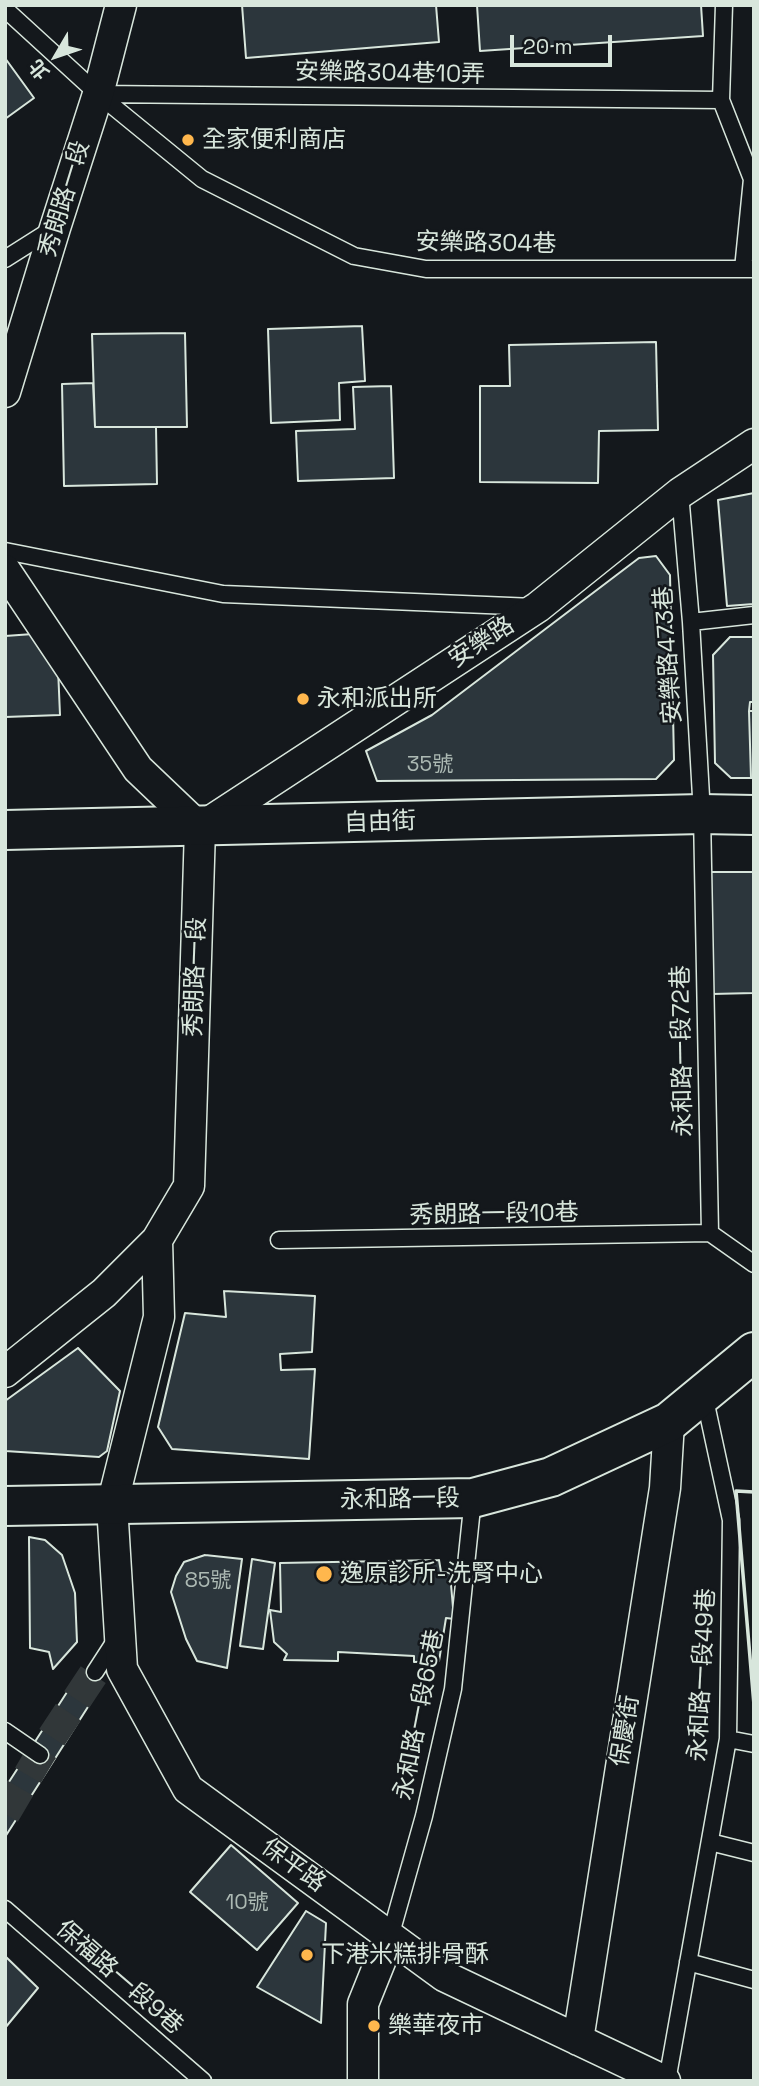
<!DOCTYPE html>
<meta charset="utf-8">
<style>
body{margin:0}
#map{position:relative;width:759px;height:2086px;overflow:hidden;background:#14181c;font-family:"Space Grotesk","Noto Sans TC",sans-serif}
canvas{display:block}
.frame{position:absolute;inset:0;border:7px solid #d8e6dc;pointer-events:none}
.north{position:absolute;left:21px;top:21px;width:70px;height:70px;-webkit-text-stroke:5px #14181c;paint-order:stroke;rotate:231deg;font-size:19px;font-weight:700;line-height:28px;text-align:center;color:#d8e6dc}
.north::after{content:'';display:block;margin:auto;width:24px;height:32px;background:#d8e6dc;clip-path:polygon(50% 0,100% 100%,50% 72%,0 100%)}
.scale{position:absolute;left:510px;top:35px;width:102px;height:32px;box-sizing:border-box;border:4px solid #d8e6dc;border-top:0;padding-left:9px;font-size:21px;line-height:24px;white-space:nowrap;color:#d8e6dc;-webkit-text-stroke:5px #14181c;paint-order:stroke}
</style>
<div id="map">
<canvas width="759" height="2086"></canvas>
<div class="frame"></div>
<div class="north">北</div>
<div class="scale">20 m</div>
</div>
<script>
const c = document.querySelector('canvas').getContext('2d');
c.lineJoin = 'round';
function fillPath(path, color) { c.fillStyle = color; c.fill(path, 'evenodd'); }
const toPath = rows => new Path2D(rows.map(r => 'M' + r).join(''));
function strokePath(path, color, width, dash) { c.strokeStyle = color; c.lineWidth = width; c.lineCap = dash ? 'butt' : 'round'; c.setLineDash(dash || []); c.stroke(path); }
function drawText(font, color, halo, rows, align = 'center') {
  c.font = font + ' "Space Grotesk","Noto Sans TC",sans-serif'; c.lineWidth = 5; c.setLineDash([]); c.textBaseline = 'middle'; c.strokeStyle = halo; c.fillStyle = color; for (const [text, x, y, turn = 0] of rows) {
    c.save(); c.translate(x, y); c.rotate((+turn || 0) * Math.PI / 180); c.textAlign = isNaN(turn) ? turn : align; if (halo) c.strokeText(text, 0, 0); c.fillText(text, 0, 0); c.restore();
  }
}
const building = toPath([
 [242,5,436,5,439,42,246,58,242,5],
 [477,5,701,5,703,36,480,51,477,5],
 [5,58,34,98,5,119,5,58],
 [362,326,365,381,339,383,340,420,271,423,268,329,362,326],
 [185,333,187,427,95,427,92,334,185,333],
 [656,342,658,430,599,431,598,483,480,482,480,386,510,386,509,345,656,342],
 [93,383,95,427,156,427,157,484,64,486,62,384,93,383],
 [391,386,394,478,298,481,296,431,355,429,353,387,391,386],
 [754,493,754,604,727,606,718,500,754,493],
 [656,556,670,575,674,760,656,779,377,781,366,751,432,715,639,558,656,556],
 [33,634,58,668,60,715,5,717,5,636,33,634],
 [730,637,754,637,754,702,750,702,749,711,751,778,731,778,715,763,713,655,730,637],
 [749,711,754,711,754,778,751,778,749,711],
 [711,872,754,872,754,993,712,994,711,872],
 [224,1291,315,1296,312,1352,280,1354,281,1370,315,1369,309,1459,172,1449,158,1427,185,1313,226,1317,224,1291],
 [78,1348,120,1391,107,1451,99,1457,5,1451,5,1401,78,1348],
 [29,1537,45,1540,62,1555,75,1593,77,1642,53,1669,49,1652,30,1648,29,1537],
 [205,1555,242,1559,227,1668,197,1661,186,1639,171,1592,176,1576,184,1562,205,1555],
 [252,1559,275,1563,263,1649,240,1646,252,1559],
 [439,1560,441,1572,450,1573,454,1619,446,1618,439,1661,414,1662,414,1656,338,1652,338,1661,284,1660,287,1654,274,1642,270,1610,281,1612,280,1563,439,1560],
 [80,1672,93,1699,5,1837,5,1788,80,1672],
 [231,1845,298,1903,257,1950,190,1892,231,1845],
 [306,1911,326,1923,321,2023,257,1987,306,1911],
 [5,1956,38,1988,5,2028,5,1956]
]);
fillPath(building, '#2c363c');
strokePath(building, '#d8e6dc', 2);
strokePath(toPath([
 [5,1814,40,1755,95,1672]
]), '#313739', 30, [30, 15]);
const service = toPath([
 [5,9,98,94,202,179,354,256,426,269,754,269],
 [98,94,721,100,752,179,754,179],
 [721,100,724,5],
 [5,259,54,228],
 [743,269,752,179],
 [680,493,691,622,702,814,710,1233],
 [5,551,223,594,534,607],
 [691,622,754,615],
 [710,1233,754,1264],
 [279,1240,710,1233],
 [95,1672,117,1638],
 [5,1731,40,1755],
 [728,1739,754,1744],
 [710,1842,754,1853],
 [5,1909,203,2081],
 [390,1937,424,1816,453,1689,473,1498],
 [688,1962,754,1980],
 [667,2081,728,1739,731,1520,704,1395]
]);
const minor = toPath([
 [5,392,55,228,98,94,121,5],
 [5,570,138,769,200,828,189,1186,157,1240,104,1293,5,1372],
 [200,828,538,607,680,493,754,444],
 [157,1240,159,1317,112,1505,122,1669,188,1789,444,1976,665,2081],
 [578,2040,665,1488,669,1422],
 [363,2081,363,2004,390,1937]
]);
const tertiary = toPath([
 [5,830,702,814,754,815]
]);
const secondary = toPath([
 [5,1506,473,1498,551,1477,669,1422,754,1352]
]);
strokePath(service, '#d8e6dc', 19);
strokePath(minor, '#d8e6dc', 33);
strokePath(tertiary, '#d8e6dc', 42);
strokePath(secondary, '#d8e6dc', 42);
strokePath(service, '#14181c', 16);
strokePath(minor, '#14181c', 30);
strokePath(tertiary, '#14181c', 38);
strokePath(secondary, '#14181c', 38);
strokePath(toPath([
 [754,1492,736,1491,754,1705]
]), '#d8e6dc', 3.5);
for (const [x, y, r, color] of [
 [188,140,7,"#ffb74d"],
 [303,699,7,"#ffb74d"],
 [324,1574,9,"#ffb74d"],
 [307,1955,7,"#ffb74d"],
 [374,2026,7,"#ffb74d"]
]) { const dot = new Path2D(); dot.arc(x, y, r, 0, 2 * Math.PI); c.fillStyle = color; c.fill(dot); strokePath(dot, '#14181c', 2.5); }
drawText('21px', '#adbab4', null, [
 ["35號",430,765],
 ["85號",208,1581],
 ["10號",247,1903]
]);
drawText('24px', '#d8e6dc', '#14181c', [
 ["安樂路304巷10弄",390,74,1],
 ["秀朗路一段",65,199,-73],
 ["安樂路304巷",486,244,1],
 ["安樂路",482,643,-33],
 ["安樂路473巷",669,655,-94],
 ["自由街",380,823,-2],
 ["秀朗路一段",196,977,-88],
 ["永和路一段72巷",683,1051,-91],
 ["秀朗路一段10巷",494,1215,-1],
 ["永和路一段",400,1500,-1],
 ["永和路一段49巷",703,1675,-87],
 ["永和路一段65巷",420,1715,-79],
 ["保慶街",626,1731,-81],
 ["保平路",293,1866,36],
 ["保福路一段9巷",119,1978,41]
]);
drawText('24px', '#d8e6dc', '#14181c', [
 ["全家便利商店",202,140],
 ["永和派出所",317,699],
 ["逸原診所-洗腎中心",340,1574],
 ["下港米糕排骨酥",321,1955],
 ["樂華夜市",388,2026]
], 'left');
</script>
